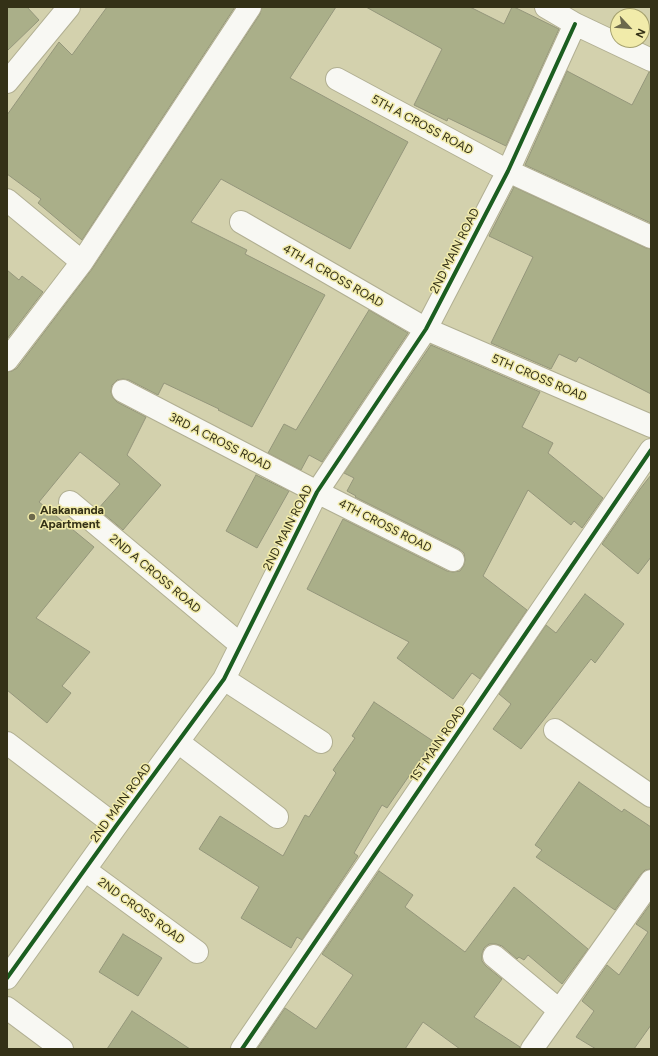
<!DOCTYPE html>
<style>
body{margin:0}
#map{position:relative;width:658px;height:1056px;overflow:hidden;background:#d3d1ad;font-family:Figtree,sans-serif}
canvas{display:block}
.frame{position:absolute;inset:0;border:8px solid #343117;pointer-events:none}
.north{position:absolute;left:610px;top:8px;width:40px;height:40px;box-sizing:border-box;background:#f1ebaa;border:1px solid #a5a16f;border-radius:50%;rotate:116deg;font-size:11px;font-weight:700;line-height:16px;text-align:center;color:#343117}
.north::after{content:'';display:block;margin:auto;width:14px;height:18px;background:#6c694c;clip-path:polygon(50% 0,100% 100%,50% 72%,0 100%)}
</style>
<div id="map">
<canvas width="658" height="1056"></canvas>
<div class="frame"></div>
<div class="north">N</div>
</div>
<script>
const c = document.querySelector('canvas').getContext('2d');
c.lineJoin = 'round';
function fillPath(path, color) { c.fillStyle = color; c.fill(path, 'evenodd'); }
const toPath = rows => new Path2D(rows.map(r => 'M' + r).join(''));
function strokePath(path, color, width, dash) { c.strokeStyle = color; c.lineWidth = width; c.lineCap = dash ? 'butt' : 'round'; c.setLineDash(dash || []); c.stroke(path); }
function drawText(font, color, halo, rows, align = 'center') {
  c.font = font + ' Figtree,sans-serif'; c.lineWidth = 3; c.setLineDash([]); c.textBaseline = 'middle'; c.strokeStyle = halo; c.fillStyle = color; for (const [text, x, y, turn = 0] of rows) {
    c.save(); c.translate(x, y); c.rotate((+turn || 0) * Math.PI / 180); c.textAlign = isNaN(turn) ? turn : align; if (halo) c.strokeText(text, 0, 0); c.fillText(text, 0, 0); c.restore();
  }
}
const building = toPath([
 [7,7,27,7,39,20,7,51,7,7],
 [107,7,235,7,82,240,38,203,41,199,7,174,7,115,59,42,72,55,107,7],
 [262,7,336,7,290,78,408,142,350,249,221,179,191,222,247,250,245,254,325,295,252,427,218,410,219,409,164,383,158,395,129,380,123,379,117,380,112,385,111,392,113,398,117,402,146,417,127,455,161,485,123,530,98,509,120,484,80,452,39,502,94,547,36,618,90,652,62,686,71,693,47,723,7,690,7,372,12,371,17,368,92,269,260,14,262,7],
 [366,7,470,7,504,24,512,7,514,7,559,29,506,146,448,118,447,121,414,105,442,49,366,7],
 [567,71,632,105,649,72,651,72,651,223,525,165,567,71],
 [514,187,646,248,651,249,651,394,579,357,576,362,559,354,551,369,491,343,533,257,489,236,514,187],
 [7,270,19,280,22,276,43,292,7,339,7,270],
 [369,310,408,333,322,462,309,455,301,470,268,453,284,424,296,430,369,310],
 [431,345,540,392,522,427,553,443,548,453,603,498,582,528,574,521,571,525,528,490,483,576,527,610,480,679,472,673,453,699,397,658,409,642,307,589,343,519,447,571,453,572,460,571,464,565,465,560,464,553,459,549,355,497,356,496,347,491,354,478,344,473,431,345],
 [256,475,289,491,257,548,226,531,256,475],
 [651,475,651,557,638,574,602,544,640,489,651,475],
 [585,594,624,624,595,663,591,659,521,749,493,729,511,704,499,694,546,625,556,633,585,594],
 [374,702,433,741,387,808,382,805,354,853,358,856,302,940,297,937,291,948,241,918,259,887,199,849,220,816,283,856,305,815,309,817,336,773,333,770,355,738,352,736,374,702],
 [579,782,622,812,624,809,651,827,651,869,645,870,641,874,615,910,536,857,542,850,535,845,579,782],
 [379,871,413,895,405,907,465,952,514,887,588,949,562,984,528,955,524,960,519,957,517,959,502,946,496,944,489,944,484,948,482,954,482,961,486,966,502,979,474,1017,520,1047,520,1049,460,1049,423,1022,405,1049,257,1049,285,1008,316,1029,353,975,322,954,379,871],
 [651,903,651,1025,634,1049,596,1049,576,1037,594,1011,582,1001,607,965,619,975,648,932,636,924,651,903],
 [123,934,162,958,138,996,99,972,123,934],
 [132,1011,190,1049,107,1049,132,1011]
]);
fillPath(building, '#aaaf89');
strokePath(building, '#94967b', 1);
const street = toPath([
 [546,7,575,24,651,60],
 [337,79,508,171,651,237],
 [7,82,69,7],
 [7,200,82,262],
 [241,222,426,329,651,426],
 [7,360,82,262,250,7],
 [123,391,317,492,453,560],
 [70,502,241,645],
 [224,679,321,742],
 [555,730,651,796],
 [178,742,277,817],
 [7,743,116,826],
 [85,870,197,952],
 [494,956,559,1010],
 [7,978,116,826,224,679,317,492,426,329,508,171,575,24],
 [7,1008,62,1049],
 [242,1049,651,450],
 [532,1049,651,881]
]);
strokePath(street, '#b1af92', 24);
strokePath(street, '#f8f8f3', 22);
strokePath(toPath([
 [7,978,116,826,224,679,317,492,426,329,508,171,575,24],
 [242,1049,651,450]
]), '#1b5e20', 4);
for (const [x, y, r, color] of [
 [32,517,4,"#6c694c"]
]) { const dot = new Path2D(); dot.arc(x, y, r, 0, 2 * Math.PI); c.fillStyle = color; c.fill(dot); strokePath(dot, '#f1ebaa', 1.5); }
drawText('12px', '#343117', '#f1ebaa', [
 ["5TH A CROSS ROAD",422,125,28],
 ["2ND MAIN ROAD",455,251,-63],
 ["4TH A CROSS ROAD",333,276,30],
 ["5TH CROSS ROAD",539,378,23],
 ["3RD A CROSS ROAD",220,442,27],
 ["4TH CROSS ROAD",385,526,27],
 ["2ND MAIN ROAD",288,528,-63],
 ["2ND A CROSS ROAD",155,574,40],
 ["1ST MAIN ROAD",438,744,-56],
 ["2ND MAIN ROAD",121,803,-54],
 ["2ND CROSS ROAD",141,911,36]
]);
drawText('bold 12px', '#343117', '#f1ebaa', [
 ["Alakananda",40,510],
 ["Apartment",40,524]
], 'left');
</script>
